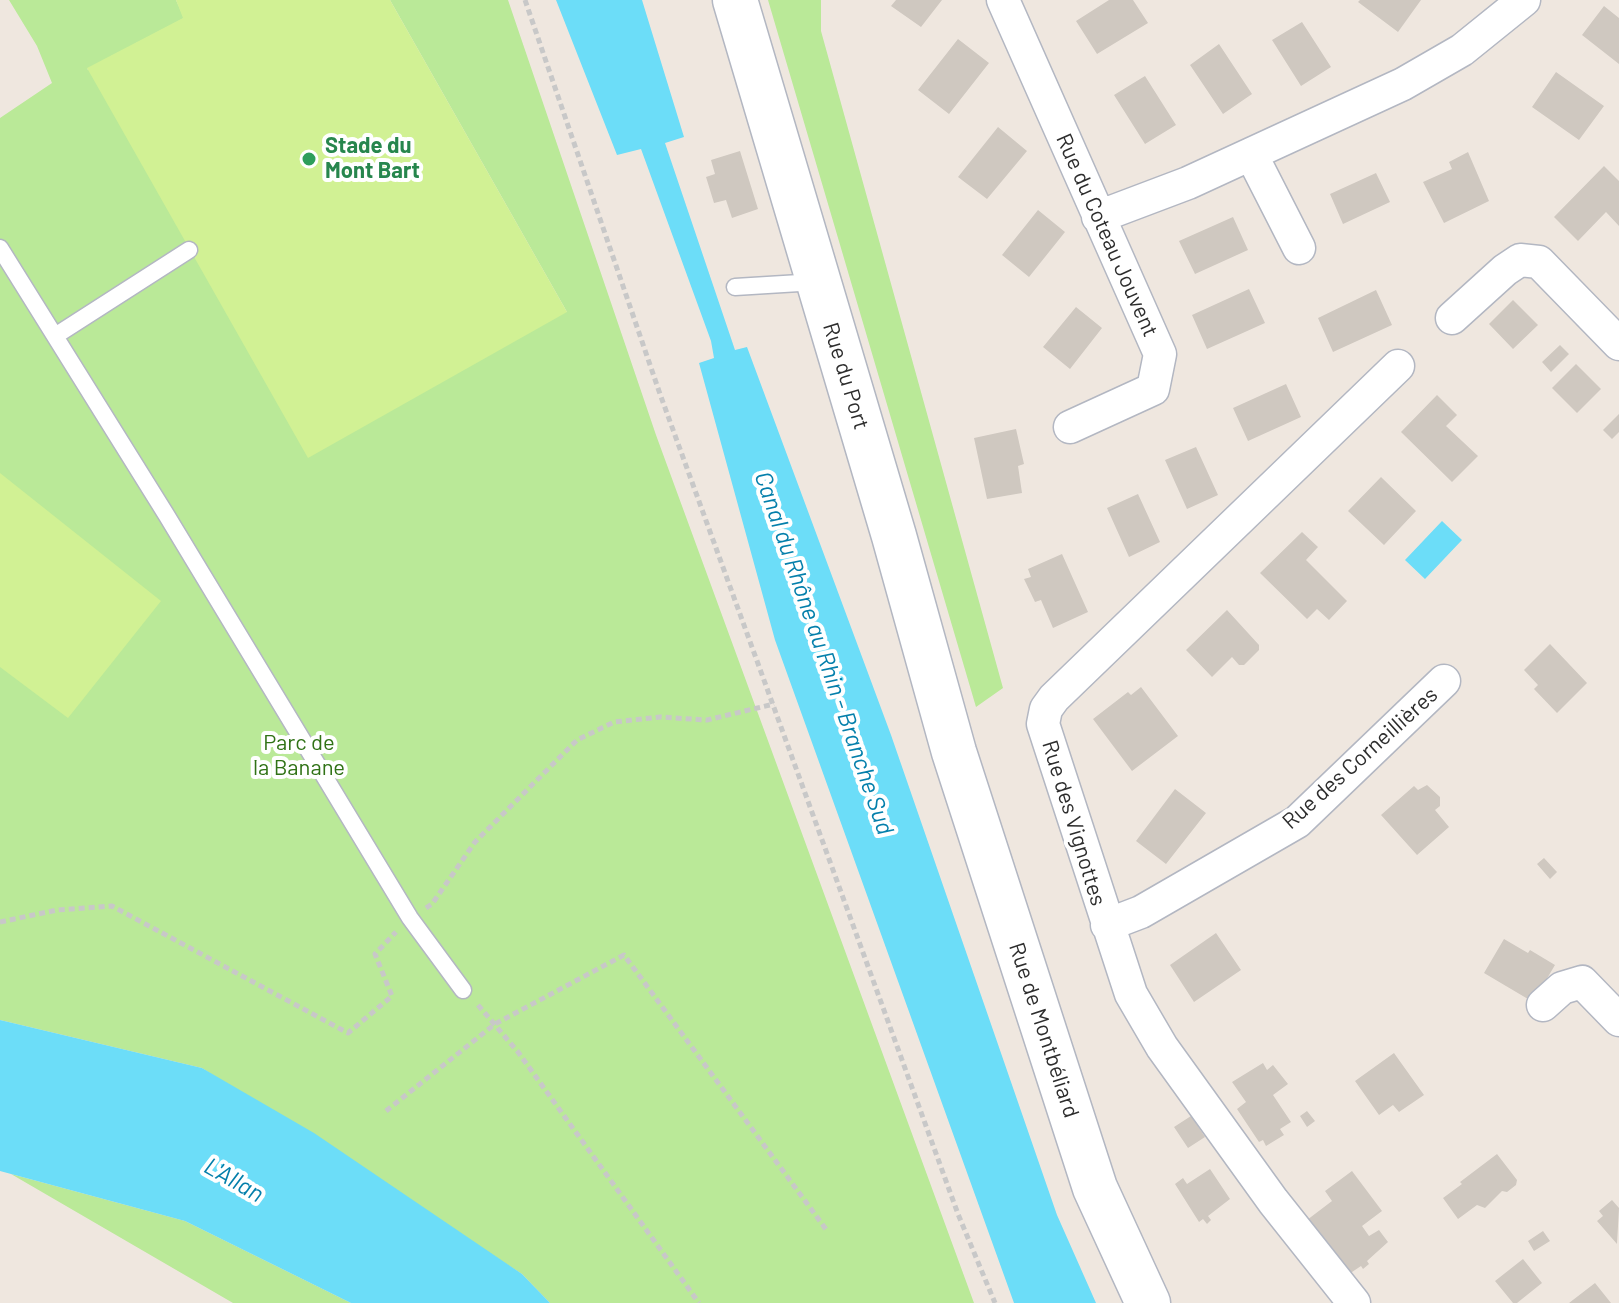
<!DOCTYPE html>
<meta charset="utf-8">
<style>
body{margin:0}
canvas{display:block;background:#efe7df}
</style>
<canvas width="1619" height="1303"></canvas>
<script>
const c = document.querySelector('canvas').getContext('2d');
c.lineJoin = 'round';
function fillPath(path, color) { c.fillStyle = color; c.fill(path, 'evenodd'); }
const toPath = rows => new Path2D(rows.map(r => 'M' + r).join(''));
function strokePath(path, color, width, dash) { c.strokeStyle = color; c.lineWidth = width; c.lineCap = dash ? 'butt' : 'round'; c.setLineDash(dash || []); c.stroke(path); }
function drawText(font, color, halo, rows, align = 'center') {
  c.font = font + ' Barlow,sans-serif'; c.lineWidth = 8; c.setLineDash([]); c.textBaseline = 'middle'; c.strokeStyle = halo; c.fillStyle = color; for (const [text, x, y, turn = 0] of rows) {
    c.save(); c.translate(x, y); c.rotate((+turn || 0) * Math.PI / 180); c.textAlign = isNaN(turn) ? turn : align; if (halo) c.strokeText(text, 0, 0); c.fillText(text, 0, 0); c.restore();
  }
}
fillPath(toPath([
 [9,0,176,0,184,18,87,69,567,312,390,0,508,0,656,435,974,1303,550,1303,522,1274,202,1068,0,1020,0,118,52,83,37,46],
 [768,0,821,0,821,31,1003,688,976,707],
 [11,1174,185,1221,351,1303,233,1303]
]), '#bae998');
fillPath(toPath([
 [176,0,390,0,567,312,308,458,87,68,183,18],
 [0,473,161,601,68,718,0,667]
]), '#d1f194');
fillPath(toPath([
 [556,0,642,0,684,137,665,143,735,350,747,347,891,735,1057,1215,1096,1303,1014,1303,775,640,699,363,714,358,711,341,641,149,617,155],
 [1442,521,1462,540,1425,579,1405,560],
 [0,1020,202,1068,314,1133,522,1274,550,1303,351,1303,185,1221,0,1171]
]), '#6cddf8');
fillPath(toPath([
 [896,0,942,0,921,27,891,6],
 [1109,0,1133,0,1148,23,1097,54,1076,21],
 [1360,0,1421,0,1398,32,1358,2],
 [1604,6,1619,18,1619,64,1582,35],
 [1302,22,1331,67,1301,86,1272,40],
 [958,39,989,63,949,114,918,90],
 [1219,44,1252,94,1223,114,1190,65],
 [1556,72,1604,106,1579,140,1532,107],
 [1145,76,1176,125,1145,144,1114,95],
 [998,127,1027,151,987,199,958,177],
 [740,151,758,209,732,218,726,200,714,203,706,177,715,174,711,160],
 [1468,152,1489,201,1444,223,1423,182,1452,169,1449,162],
 [1604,166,1619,181,1619,226,1606,212,1578,241,1554,217],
 [1376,173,1390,202,1343,224,1330,194],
 [1038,210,1065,232,1029,277,1002,255],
 [1233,217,1248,250,1195,274,1179,241],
 [1249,289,1265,323,1207,349,1192,315],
 [1376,290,1392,325,1333,352,1318,318],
 [1513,300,1538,325,1513,349,1489,324],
 [1076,307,1102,328,1070,369,1043,347],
 [1560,345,1569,354,1551,372,1542,362],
 [1576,364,1601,389,1577,413,1552,388],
 [1286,384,1301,417,1248,441,1233,408],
 [1437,395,1457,415,1446,426,1478,456,1452,482,1401,432],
 [1619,414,1619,432,1612,439,1603,430],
 [1016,429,1024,464,1018,466,1022,493,987,499,974,438],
 [1196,447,1218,495,1187,509,1165,460],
 [1381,477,1416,511,1384,545,1348,511],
 [1138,494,1160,542,1129,557,1107,508],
 [1302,532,1318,547,1306,560,1347,601,1329,620,1317,609,1307,619,1260,573],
 [1062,554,1088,612,1053,628,1041,600,1035,602,1024,579,1031,577,1028,569],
 [1227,610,1259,645,1259,650,1244,665,1239,665,1232,657,1212,677,1186,650],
 [1550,644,1587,683,1557,713,1534,689,1538,685,1524,670],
 [1141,687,1178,736,1132,771,1093,719,1128,692,1131,695],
 [1427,785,1440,797,1440,806,1435,810,1449,827,1417,855,1381,815,1414,786,1418,790],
 [1175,789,1206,813,1166,864,1136,841],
 [1544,858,1557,872,1550,879,1537,864],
 [1216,933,1241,970,1194,1002,1170,965],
 [1504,939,1528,953,1530,950,1555,965,1533,1002,1484,973],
 [1394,1053,1424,1095,1399,1112,1393,1105,1379,1115,1355,1081],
 [1263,1063,1267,1070,1273,1065,1288,1084,1273,1095,1291,1122,1280,1129,1284,1135,1266,1146,1263,1140,1259,1142,1237,1109,1246,1102,1232,1082],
 [1307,1111,1315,1121,1307,1127,1300,1116],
 [1191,1116,1205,1137,1188,1148,1174,1127],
 [1497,1154,1517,1180,1516,1185,1507,1192,1502,1191,1485,1208,1477,1205,1458,1219,1443,1198,1462,1184,1460,1182],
 [1210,1169,1230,1199,1208,1216,1211,1220,1207,1224,1203,1219,1199,1222,1175,1184,1183,1178,1187,1184],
 [1352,1171,1382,1211,1362,1226,1369,1236,1379,1230,1388,1242,1367,1261,1369,1264,1363,1269,1361,1266,1349,1274,1307,1220,1332,1201,1325,1191],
 [1612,1200,1619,1208,1617,1244,1597,1221,1603,1216,1599,1211],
 [1543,1231,1550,1241,1534,1251,1528,1241],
 [1523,1259,1542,1283,1517,1303,1513,1303,1495,1281],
 [1595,1283,1611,1303,1569,1303]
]), '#cfc8c0');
const service = toPath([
 [0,248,167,516,410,918,463,990],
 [735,287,816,282],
 [55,336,189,250]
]);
const minor = toPath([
 [1003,0,1160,354,1153,389,1070,427],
 [1251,154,1299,248],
 [1098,217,1188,183,1403,84,1462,50,1524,0],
 [1452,318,1505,270,1520,260,1539,262,1619,344],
 [1107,925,1141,912,1297,822,1444,681],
 [1543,1005,1562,988,1582,982,1619,1020],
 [1354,1303,1273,1201,1162,1047,1131,994,1043,724,1046,709,1054,698,1398,366]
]);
const secondary = toPath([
 [735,0,894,536,954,752,1095,1188,1148,1303]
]);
strokePath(service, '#b3b7c2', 19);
strokePath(minor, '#b3b7c2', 35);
strokePath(secondary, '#b3b7c2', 47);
strokePath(toPath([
 [525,0,660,394,958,1214,995,1303],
 [426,908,432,904,475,842,577,740,614,722,660,717,707,720,774,704],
 [0,922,57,910,112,906,348,1033,392,996,375,954,396,932],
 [478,1005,518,1052,699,1303],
 [386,1111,495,1024,624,955,828,1232]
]), '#c8c8c8', 5, [6, 4]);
strokePath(service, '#fff', 16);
strokePath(minor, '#fff', 32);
strokePath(secondary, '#fff', 44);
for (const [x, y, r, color] of [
 [309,159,8,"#2e9e5b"]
]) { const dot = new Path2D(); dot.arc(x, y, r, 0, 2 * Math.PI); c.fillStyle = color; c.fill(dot); strokePath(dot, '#fff', 3); }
drawText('bold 22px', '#27864d', '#fff', [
 ["Stade du",325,146],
 ["Mont Bart",325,171]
], 'left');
drawText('22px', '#2d2d2d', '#fff', [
 ["Rue du Coteau Jouvent",1107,235,66],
 ["Rue du Port",846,376,73],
 ["Rue des Corneillières",1360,758,-42],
 ["Rue des Vignottes",1074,823,73],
 ["Rue de Montbéliard",1044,1030,72]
]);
drawText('22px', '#307216', '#fff', [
 ["Parc de",299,743],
 ["la Banane",299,768]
]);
drawText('italic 24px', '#047fab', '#fff', [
 ["Canal du Rhône au Rhin - Branche Sud",824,653,71],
 ["L'Allan",234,1180,30]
]);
</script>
